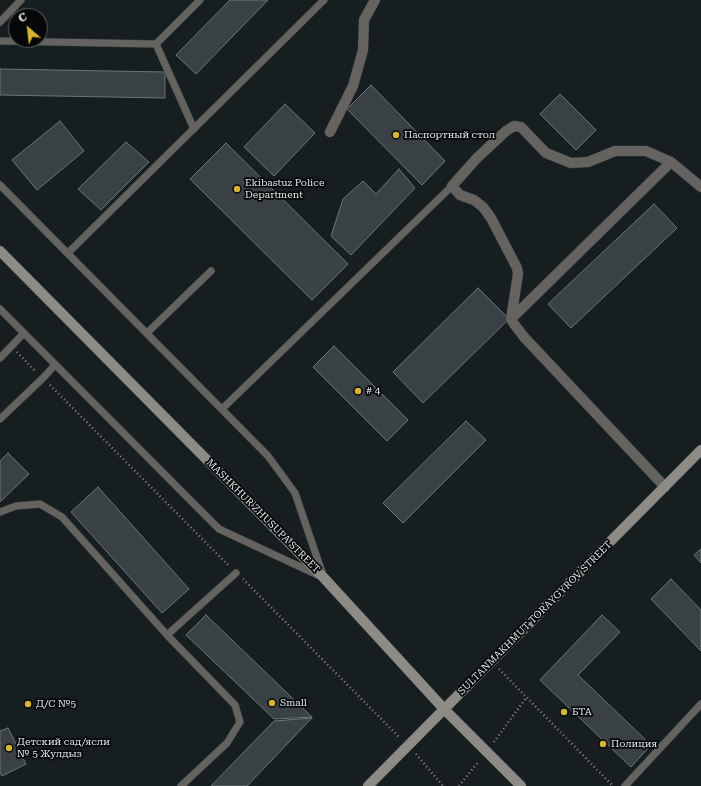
<!DOCTYPE html>
<meta charset="utf-8">
<style>
body{margin:0}
#map{position:relative;width:701px;height:786px;overflow:hidden;background:#171e20;font-family:"Roboto Serif",serif}
canvas{display:block}
.north{position:absolute;left:8px;top:8px;width:40px;height:40px;box-sizing:border-box;background:#050708;border:1px solid #5f6263;border-radius:50%;rotate:332deg;font-size:11px;font-weight:700;line-height:16px;text-align:center;color:#e6eaec}
.north::after{content:'';display:block;margin:auto;width:14px;height:18px;background:#d9b334;clip-path:polygon(50% 0,100% 100%,50% 72%,0 100%)}
</style>
<div id="map">
<canvas width="701" height="786"></canvas>
<div class="north">С</div>
</div>
<script>
const c = document.querySelector('canvas').getContext('2d');
c.lineJoin = 'round';
function fillPath(path, color) { c.fillStyle = color; c.fill(path, 'evenodd'); }
const toPath = rows => new Path2D(rows.map(r => 'M' + r).join(''));
function strokePath(path, color, width, dash) { c.strokeStyle = color; c.lineWidth = width; c.lineCap = dash ? 'butt' : 'round'; c.setLineDash(dash || []); c.stroke(path); }
function drawText(font, color, halo, rows, align = 'center') {
  c.font = font + ' "Roboto Serif",serif'; c.lineWidth = 3.5; c.setLineDash([]); c.textBaseline = 'middle'; c.strokeStyle = halo; c.fillStyle = color; for (const [text, x, y, turn = 0] of rows) {
    c.save(); c.translate(x, y); c.rotate((+turn || 0) * Math.PI / 180); c.textAlign = isNaN(turn) ? turn : align; if (halo) c.strokeText(text, 0, 0); c.fillText(text, 0, 0); c.restore();
  }
}
const building = toPath([
 [230,0,268,0,196,74,176,55,230,0],
 [0,69,165,72,165,98,0,95,0,69],
 [371,85,445,161,422,185,347,109,371,85],
 [560,94,596,130,576,150,540,114,560,94],
 [285,104,315,133,274,176,244,147,285,104],
 [60,121,84,151,37,190,12,160,60,121],
 [126,142,149,162,101,210,78,189,126,142],
 [226,143,348,264,312,300,190,179,226,143],
 [399,169,415,188,351,255,331,236,343,199,363,181,376,194,399,169],
 [654,204,677,228,571,328,548,304,654,204],
 [478,288,509,319,423,403,393,372,478,288],
 [334,346,408,420,387,441,313,367,334,346],
 [466,421,486,440,403,523,383,503,466,421],
 [8,453,29,474,0,502,0,461,8,453],
 [98,487,189,589,162,613,71,512,98,487],
 [701,549,701,563,694,555,701,549],
 [671,579,701,610,701,651,651,599,671,579],
 [206,615,312,717,274,719,186,635,206,615],
 [602,615,620,632,578,675,651,745,631,767,540,680,602,615],
 [312,718,247,786,211,786,274,721,312,718],
 [8,728,26,764,2,776,0,773,0,731,8,728]
]);
fillPath(building, '#3a4144');
strokePath(building, '#6d7578', 1);
const lane = toPath([
 [0,22,21,0],
 [0,41,156,44],
 [194,129,156,44,200,0],
 [0,185,268,456,295,493,324,578,219,529,0,309],
 [68,253,324,0],
 [147,333,211,271],
 [0,358,24,333],
 [222,409,452,186],
 [0,419,43,378,55,365],
 [0,512,16,506,40,504,62,517,167,635,235,705,240,722,227,743,181,786],
 [167,635,236,573],
 [625,786,701,704]
]);
const street = toPath([
 [330,132,353,86,363,50,364,20,375,0],
 [511,319,671,162],
 [665,487,524,337,514,324,511,319,518,274,517,268,491,218,483,207,474,200,460,195,452,186,477,158,506,131,514,126,521,127,546,153,571,163,588,162,615,151,646,151,671,162,701,187]
]);
const secondary = toPath([
 [0,251,324,578,444,709,521,786],
 [368,786,701,450]
]);
strokePath(lane, '#343b3d', 8);
strokePath(street, '#343b3d', 11);
strokePath(secondary, '#343b3d', 11);
strokePath(toPath([
 [17,352,36,372],
 [50,385,229,566],
 [243,579,400,738],
 [499,669,613,786],
 [494,742,526,698],
 [416,754,443,786],
 [459,786,479,761]
]), '#84898b', 2.5, [1, 3]);
strokePath(lane, '#646360', 7);
strokePath(street, '#646360', 10);
strokePath(secondary, '#8d8b86', 10);
for (const [x, y, r, color] of [
 [396,135,4,"#d9b334"],
 [237,189,4,"#d9b334"],
 [358,391,4,"#d9b334"],
 [272,703,4,"#d9b334"],
 [28,704,4,"#d9b334"],
 [564,712,4,"#d9b334"],
 [603,744,4,"#d9b334"],
 [9,748,4,"#d9b334"]
]) { const dot = new Path2D(); dot.arc(x, y, r, 0, 2 * Math.PI); c.fillStyle = color; c.fill(dot); strokePath(dot, '#050708', 1.5); }
drawText('10px', '#e6eaec', '#050708', [
 ["Паспортный стол",404,135],
 ["Ekibastuz Police",245,183],
 ["Department",245,195],
 ["# 4",366,391],
 ["Small",280,703],
 ["Д/С №5",36,704],
 ["БТА",572,712],
 ["Детский сад/ясли",17,742],
 ["№ 5 Жулдыз",17,754],
 ["Полиция",611,744]
], 'left');
drawText('10px', '#e6eaec', '#050708', [
 ["MASHKHUR ZHUSUPA STREET",263,516,45],
 ["SULTANMAKHMUT TORAYGYROV STREET",535,618,-45]
]);
</script>
